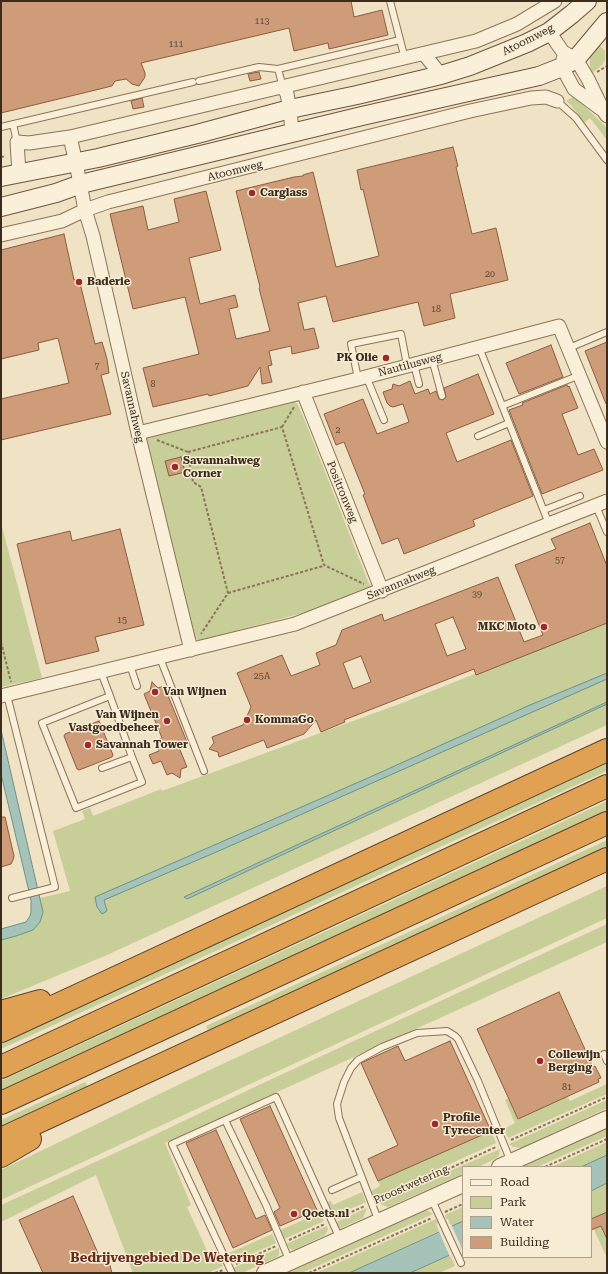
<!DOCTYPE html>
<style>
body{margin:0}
#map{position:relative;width:608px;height:1274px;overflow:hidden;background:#f0e2c4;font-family:"Roboto Serif",serif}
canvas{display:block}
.frame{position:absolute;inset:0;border:2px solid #3b2c1e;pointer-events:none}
.legend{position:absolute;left:462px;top:1166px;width:130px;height:92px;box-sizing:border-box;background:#f7ecd4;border:1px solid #ac9f8b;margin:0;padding:5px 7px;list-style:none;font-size:12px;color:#3b2c1e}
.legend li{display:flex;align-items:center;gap:8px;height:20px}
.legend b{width:20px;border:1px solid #ac9f8b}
</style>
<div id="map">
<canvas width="608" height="1274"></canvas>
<div class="frame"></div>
<ul class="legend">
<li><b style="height:5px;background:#faefd8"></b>Road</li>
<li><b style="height:11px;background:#c8ce98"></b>Park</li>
<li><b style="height:11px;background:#a6c3ba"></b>Water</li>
<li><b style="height:11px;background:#cf9c79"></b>Building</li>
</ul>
</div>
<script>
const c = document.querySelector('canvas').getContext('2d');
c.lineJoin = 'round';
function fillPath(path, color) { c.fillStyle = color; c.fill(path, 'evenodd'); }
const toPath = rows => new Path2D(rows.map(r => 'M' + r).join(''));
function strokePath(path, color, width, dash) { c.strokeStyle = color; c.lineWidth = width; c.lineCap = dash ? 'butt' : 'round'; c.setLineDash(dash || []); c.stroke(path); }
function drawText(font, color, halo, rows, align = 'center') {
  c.font = font + ' "Roboto Serif",serif'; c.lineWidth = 3; c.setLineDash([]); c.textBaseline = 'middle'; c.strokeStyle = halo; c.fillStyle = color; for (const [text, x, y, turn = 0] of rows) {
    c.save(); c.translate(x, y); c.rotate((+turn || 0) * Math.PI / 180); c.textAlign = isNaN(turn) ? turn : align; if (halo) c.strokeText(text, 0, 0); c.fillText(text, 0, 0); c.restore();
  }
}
fillPath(toPath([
 [598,44,605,51,605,60,602,65,592,73,590,68,590,56],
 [574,96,607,128,607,140,590,118,584,123,571,105,566,101],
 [291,401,297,403,305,421,371,589,306,612,199,641,192,634,143,437],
 [1,523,42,678,1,687],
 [607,621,607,725,107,955,1,999,1,940,16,936,40,922,43,912,40,898,70,891,53,831,85,819,82,811,90,808,93,816,161,789,162,791,402,703],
 [607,759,607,771,405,863,220,949,1,1049,1,1038],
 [607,801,607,812,534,846,1,1091,1,1081,530,837],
 [607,840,607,852,210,1035,206,1026],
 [607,886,607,918,1,1200,1,1170,201,1074],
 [607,924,607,942,165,1143,191,1205,187,1207,209,1255,217,1252,223,1266,208,1273,133,1273,96,1175,1,1222,1,1205,150,1137,261,1084],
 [85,1082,88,1087,1,1131,1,1120],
 [607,1084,607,1094,508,1138,504,1129,515,1123,505,1100,509,1098,518,1118,567,1096,570,1101],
 [607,1100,607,1108,522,1148,513,1147,509,1144],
 [607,1127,607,1136,537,1167,519,1167],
 [491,1131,496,1143,375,1198,371,1191,380,1186,378,1181],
 [607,1142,607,1155,581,1167,552,1167],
 [500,1149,499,1155,495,1159,478,1167,463,1167,463,1174,388,1207,382,1205,379,1202],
 [607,1183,607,1258,591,1223,591,1191],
 [362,1192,366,1202,332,1217,326,1203,331,1201,333,1205],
 [463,1207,463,1221,451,1226,448,1219,446,1219,445,1215],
 [367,1208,363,1218,341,1228,338,1227,334,1223],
 [423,1210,427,1210,433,1214,302,1273,284,1273],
 [320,1213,324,1221,284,1239,280,1230],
 [436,1219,438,1223,436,1224,439,1231,349,1273,316,1273],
 [327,1226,328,1229,325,1235,294,1250,290,1249,286,1244],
 [272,1234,276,1243,231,1263,227,1254],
 [279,1248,279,1254,277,1257,242,1273,238,1273,233,1268],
 [450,1255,455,1266,439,1273,410,1273]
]), '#c8ce98');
const water = toPath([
 [607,673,607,679,221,850,104,900,107,911,102,914,97,907,95,897,368,778,530,705,607,673],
 [607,702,607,704,187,899,184,897,607,702],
 [1,730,43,912,40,922,33,930,16,936,1,940,1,929,26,922,30,916,31,912,31,900,1,774,1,730],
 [607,1155,607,1183,591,1191,591,1167,581,1167,607,1155],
 [463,1221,463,1249,410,1273,349,1273,463,1221]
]);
fillPath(water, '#a6c3ba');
strokePath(water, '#6c9288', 1);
fillPath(toPath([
 [451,1224,463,1251,450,1257,438,1229]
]), '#f0e2c4');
const building = toPath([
 [1,1,351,1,354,17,382,10,388,35,329,49,328,43,294,51,289,28,141,63,145,73,145,77,139,86,132,84,126,79,115,81,112,86,1,113,1,1],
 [259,72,261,79,250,81,248,74,259,72],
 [142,98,144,107,133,109,131,101,142,98],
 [453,147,458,166,456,167,472,234,496,228,508,280,450,294,455,318,424,326,418,302,333,322,326,296,298,303,304,330,314,328,319,348,292,354,291,346,269,351,272,365,268,366,272,382,262,384,260,367,248,386,209,396,208,394,153,407,143,368,199,354,185,297,133,309,110,214,143,206,148,230,179,222,174,199,206,191,221,250,189,258,200,304,235,295,238,307,229,309,236,339,270,331,259,288,260,287,236,191,294,177,303,176,303,175,313,172,336,267,379,256,363,189,361,190,357,170,453,147],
 [64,234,74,280,79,279,95,344,102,342,107,359,109,373,101,375,111,414,1,440,1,399,69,383,58,338,38,343,39,350,1,359,1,250,64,234],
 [607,342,607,404,606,404,585,351,607,342],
 [551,345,563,377,519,394,506,363,551,345],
 [478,374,494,414,446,433,457,462,511,440,533,496,473,520,475,526,404,554,398,538,382,544,363,495,365,494,344,442,336,445,324,414,363,399,377,434,409,422,403,404,393,407,390,406,387,403,383,392,392,389,393,384,399,386,410,381,415,394,428,389,430,394,436,391,439,399,443,400,446,397,444,388,478,374],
 [567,385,568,387,569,386,578,408,562,414,578,455,594,449,603,470,542,494,509,410,523,405,522,403,567,385],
 [181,457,185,472,169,476,165,461,181,457],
 [590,523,607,566,607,623,476,675,474,669,344,720,345,722,321,732,316,720,304,734,267,748,264,740,219,757,218,752,209,749,214,743,212,737,243,725,251,707,237,673,282,655,291,676,320,665,316,653,336,645,342,630,382,614,384,621,498,577,524,642,543,635,515,565,556,549,551,539,590,523],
 [453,617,466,649,447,656,435,624,453,617],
 [361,656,371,682,353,689,343,663,361,656],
 [120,529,144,625,95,637,99,651,46,664,17,544,70,531,72,541,120,529],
 [152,682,158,688,164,686,187,742,178,745,187,767,181,769,180,778,172,773,167,775,161,761,153,764,149,755,159,751,155,741,162,738,144,694,150,691,152,682],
 [99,721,113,755,112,757,92,765,79,770,77,769,64,736,65,734,99,721],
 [1,817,5,817,14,856,13,860,11,864,1,867,1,817],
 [559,992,593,1067,595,1066,601,1078,598,1079,599,1082,518,1119,477,1029,559,992],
 [450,1041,491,1131,378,1181,368,1159,398,1145,361,1063,398,1046,405,1061,450,1041],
 [270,1106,317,1210,280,1226,274,1212,280,1208,240,1119,270,1106],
 [216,1130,256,1219,265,1215,272,1230,233,1248,186,1143,216,1130],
 [73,1196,100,1258,105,1254,109,1262,112,1273,43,1273,19,1220,73,1196],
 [607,1212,607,1239,601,1226,591,1230,591,1219,607,1212]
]);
fillPath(building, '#cf9c79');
strokePath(building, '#8b5c3f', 1);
const service = toPath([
 [390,1,405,59],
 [278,69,283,87],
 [199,81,259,67,278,69,400,40],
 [557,101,576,118,607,160],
 [13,124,17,142],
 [1,127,193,82],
 [479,347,549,524],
 [569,348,607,332],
 [432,359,442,396],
 [414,364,419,384],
 [366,376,384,420],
 [358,379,351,344,401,334,407,365],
 [502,406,580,375],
 [478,436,509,423],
 [596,506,607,532],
 [544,510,580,496],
 [160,658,204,771],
 [130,665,137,686],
 [101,672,110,696,132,757,142,782,76,808,42,723,110,696],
 [7,695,55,887,12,898],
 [102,768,132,757],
 [604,1054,607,1061],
 [225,1120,266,1205,290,1262],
 [332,1190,361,1177],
 [432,1200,461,1263],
 [379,1222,339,1118,337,1104,344,1082,351,1068,358,1060,382,1047,417,1033,447,1031,455,1036,458,1039,478,1081,511,1162],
 [232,1273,172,1144,276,1097,340,1239]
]);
const minor = toPath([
 [549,32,563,52,576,59,588,79,603,110,607,116],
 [424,54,441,75],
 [563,59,562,67,574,89,601,109],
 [283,87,287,94,290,109,292,133],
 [70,137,76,163,85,210,93,236,138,433,191,650],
 [19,173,17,142,29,143,70,137,476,41,517,24,555,1],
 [1,235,62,221,85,210,108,202,470,111,531,98,546,97,557,101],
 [303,392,382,591],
 [138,433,358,379,559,326,607,442],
 [1,696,295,624,607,501]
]);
const tertiary = toPath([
 [500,1167,607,1119],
 [265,1273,463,1184]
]);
const secondary = toPath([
 [1,177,98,158,197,134,290,109,357,95,441,75,470,66,527,43,549,32,572,14,587,1],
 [1,207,56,193,81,184,362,116,539,76,562,67,576,59,607,22]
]);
const motorway = toPath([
 [1,1012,40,1001],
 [1,1031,607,750],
 [1,1067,607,786],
 [1,1103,607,823],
 [1,1139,607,859],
 [1,1156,30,1139]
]);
strokePath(service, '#8b745a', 8);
strokePath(minor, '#8b745a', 15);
strokePath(tertiary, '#8b745a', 18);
strokePath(secondary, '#6d553d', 20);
strokePath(motorway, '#59422e', 24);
strokePath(toPath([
 [597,72,607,66],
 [1,157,6,156],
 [282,427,294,407],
 [157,440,188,452,193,482,201,487,228,593,201,634],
 [188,452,282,427,324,565,364,584],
 [228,593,323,566],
 [1,642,11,682],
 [511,1140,607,1097],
 [545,1167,607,1139],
 [379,1201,496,1147],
 [445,1212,463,1204],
 [338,1218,365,1206],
 [289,1240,325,1224],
 [236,1264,276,1246],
 [215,1273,223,1270],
 [309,1273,432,1218]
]), '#8b745a', 2, [3, 2]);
strokePath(service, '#faefd8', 6);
strokePath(minor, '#faefd8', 13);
strokePath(tertiary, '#faefd8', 16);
strokePath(secondary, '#faefd8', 18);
strokePath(motorway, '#e1a153', 22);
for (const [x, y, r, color] of [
 [252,193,4,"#9c282a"],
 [79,282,4,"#9c282a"],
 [386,358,4,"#9c282a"],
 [175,467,4,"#9c282a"],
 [544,627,4,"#9c282a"],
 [155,692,4,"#9c282a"],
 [247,720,4,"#9c282a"],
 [167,721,4,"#9c282a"],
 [88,745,4,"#9c282a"],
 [540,1061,4,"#9c282a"],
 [435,1124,4,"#9c282a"],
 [294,1214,4,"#9c282a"]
]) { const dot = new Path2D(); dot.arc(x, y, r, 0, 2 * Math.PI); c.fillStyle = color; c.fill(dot); strokePath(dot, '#f7ecd4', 1.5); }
drawText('9px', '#604835', null, [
 ["113",262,21],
 ["111",176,44],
 ["20",490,274],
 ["18",436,309],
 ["7",97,366],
 ["8",153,384],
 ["2",338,430],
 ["57",560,560],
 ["39",477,594],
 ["15",122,620],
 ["25A",262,676],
 ["81",567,1087]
]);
drawText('11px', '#3b2c1e', '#f7ecd4', [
 ["Atoomweg",528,40,-27],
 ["Atoomweg",235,171,-14],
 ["Nautilusweg",410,365,-15],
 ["Savannahweg",132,407,77],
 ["Positronweg",342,492,68],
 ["Savannahweg",401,583,-22],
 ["Proostwetering",411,1185,-24]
]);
drawText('bold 11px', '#3b2c1e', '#f7ecd4', [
 ["Carglass",260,193],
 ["Baderie",87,282],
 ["PK Olie",378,358,"right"],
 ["Savannahweg",183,461],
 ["Corner",183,474],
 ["MKC Moto",536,627,"right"],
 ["Van Wijnen",163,692],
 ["Van Wijnen",159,715,"right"],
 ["Vastgoedbeheer",159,728,"right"],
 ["KommaGo",255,720],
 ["Savannah Tower",96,745],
 ["Collewijn",548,1055],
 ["Berging",548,1068],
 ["Profile",443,1118],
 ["Tyrecenter",443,1131],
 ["Qoets.nl",302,1214]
], 'left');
drawText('bold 13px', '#692c1c', '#f7ecd4', [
 ["Bedrijvengebied De Wetering",167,1258]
]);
</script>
